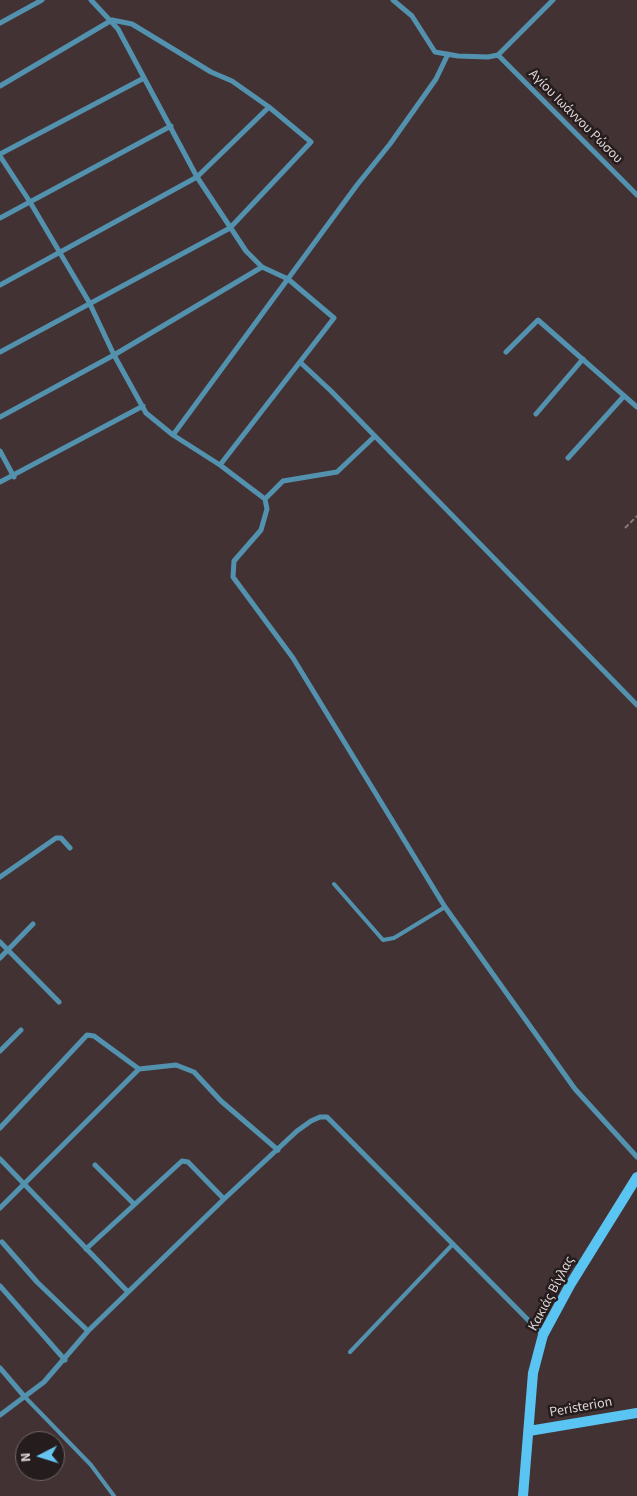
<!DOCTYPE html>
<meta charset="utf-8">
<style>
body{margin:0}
#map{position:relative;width:637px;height:1496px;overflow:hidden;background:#433234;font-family:"Source Sans 3",sans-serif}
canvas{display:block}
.north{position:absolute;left:15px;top:1431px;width:50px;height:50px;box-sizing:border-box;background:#241c1d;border:1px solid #6e6566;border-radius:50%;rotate:265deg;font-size:14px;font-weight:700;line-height:20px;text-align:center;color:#ddd2d3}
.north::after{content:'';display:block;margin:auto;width:18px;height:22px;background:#65c5ef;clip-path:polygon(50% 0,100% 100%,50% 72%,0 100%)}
</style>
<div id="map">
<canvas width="637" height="1496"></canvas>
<div class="north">N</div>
</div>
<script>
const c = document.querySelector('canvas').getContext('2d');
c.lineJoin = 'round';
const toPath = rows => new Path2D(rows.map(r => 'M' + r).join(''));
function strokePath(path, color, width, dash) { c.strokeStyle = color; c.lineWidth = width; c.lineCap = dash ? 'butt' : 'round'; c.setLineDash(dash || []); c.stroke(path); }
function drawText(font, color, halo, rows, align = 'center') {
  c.font = font + ' "Source Sans 3",sans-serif'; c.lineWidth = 5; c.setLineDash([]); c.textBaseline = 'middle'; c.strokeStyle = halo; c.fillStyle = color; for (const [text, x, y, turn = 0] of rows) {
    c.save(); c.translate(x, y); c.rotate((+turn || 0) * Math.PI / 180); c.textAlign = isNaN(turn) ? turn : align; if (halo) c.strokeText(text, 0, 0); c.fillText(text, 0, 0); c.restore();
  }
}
strokePath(toPath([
 [625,528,637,516]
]), '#87787a', 2, [5, 2.5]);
strokePath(toPath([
 [334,884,383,940,394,938,445,907],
 [350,1352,452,1245],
 [24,1396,91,1465,114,1496]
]), '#5392ae', 4);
strokePath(toPath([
 [91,0,118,29,197,177,246,251,262,267,288,279,334,318,220,465],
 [393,0,412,16,435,52,458,56,488,57,498,55,553,0],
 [0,23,42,0],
 [498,55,637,195],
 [0,86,112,20,132,24,211,72,232,81,269,107,311,142,230,228,0,352],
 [0,154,144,78],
 [0,156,30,202,89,302,114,355,146,413,173,435,220,465,265,499,267,509,261,530,234,561,233,577,293,658,445,907,575,1089,637,1157],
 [0,218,171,126],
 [0,285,197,177,269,107],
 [506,352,538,320,637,407],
 [301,363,331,391,637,705],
 [536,414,583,359],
 [0,417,114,355,262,267],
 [173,435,357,185,390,144,436,79,448,54],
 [0,451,14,477],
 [568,458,624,396],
 [0,482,143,406],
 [265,499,283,481,337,472,375,436],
 [0,877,56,838,61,838,70,848],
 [0,942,59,1002],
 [0,958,33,924],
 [0,1051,21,1030],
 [0,1128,87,1035,94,1036,139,1069],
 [0,1159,128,1292],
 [95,1165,134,1204],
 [0,1208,139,1069,176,1065,194,1072,221,1101,278,1150],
 [2,1242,37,1282,88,1331],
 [86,1249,182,1161,188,1162,224,1199],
 [0,1286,65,1360],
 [0,1368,24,1396],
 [0,1415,44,1382,88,1331,224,1199,297,1131,311,1121,320,1117,327,1117,543,1335]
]), '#5392ae', 5);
strokePath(toPath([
 [529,1431,637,1413],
 [523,1496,533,1373,543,1335,570,1285,637,1177]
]), '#5ac5f2', 10);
drawText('14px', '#ddd2d3', '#241c1d', [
 ["Αγίου Ιωάννου Ρώσου",575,117,45],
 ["Κακιάς Βίγλας",552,1294,-62],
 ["Peristerion",581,1408,-10]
]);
</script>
